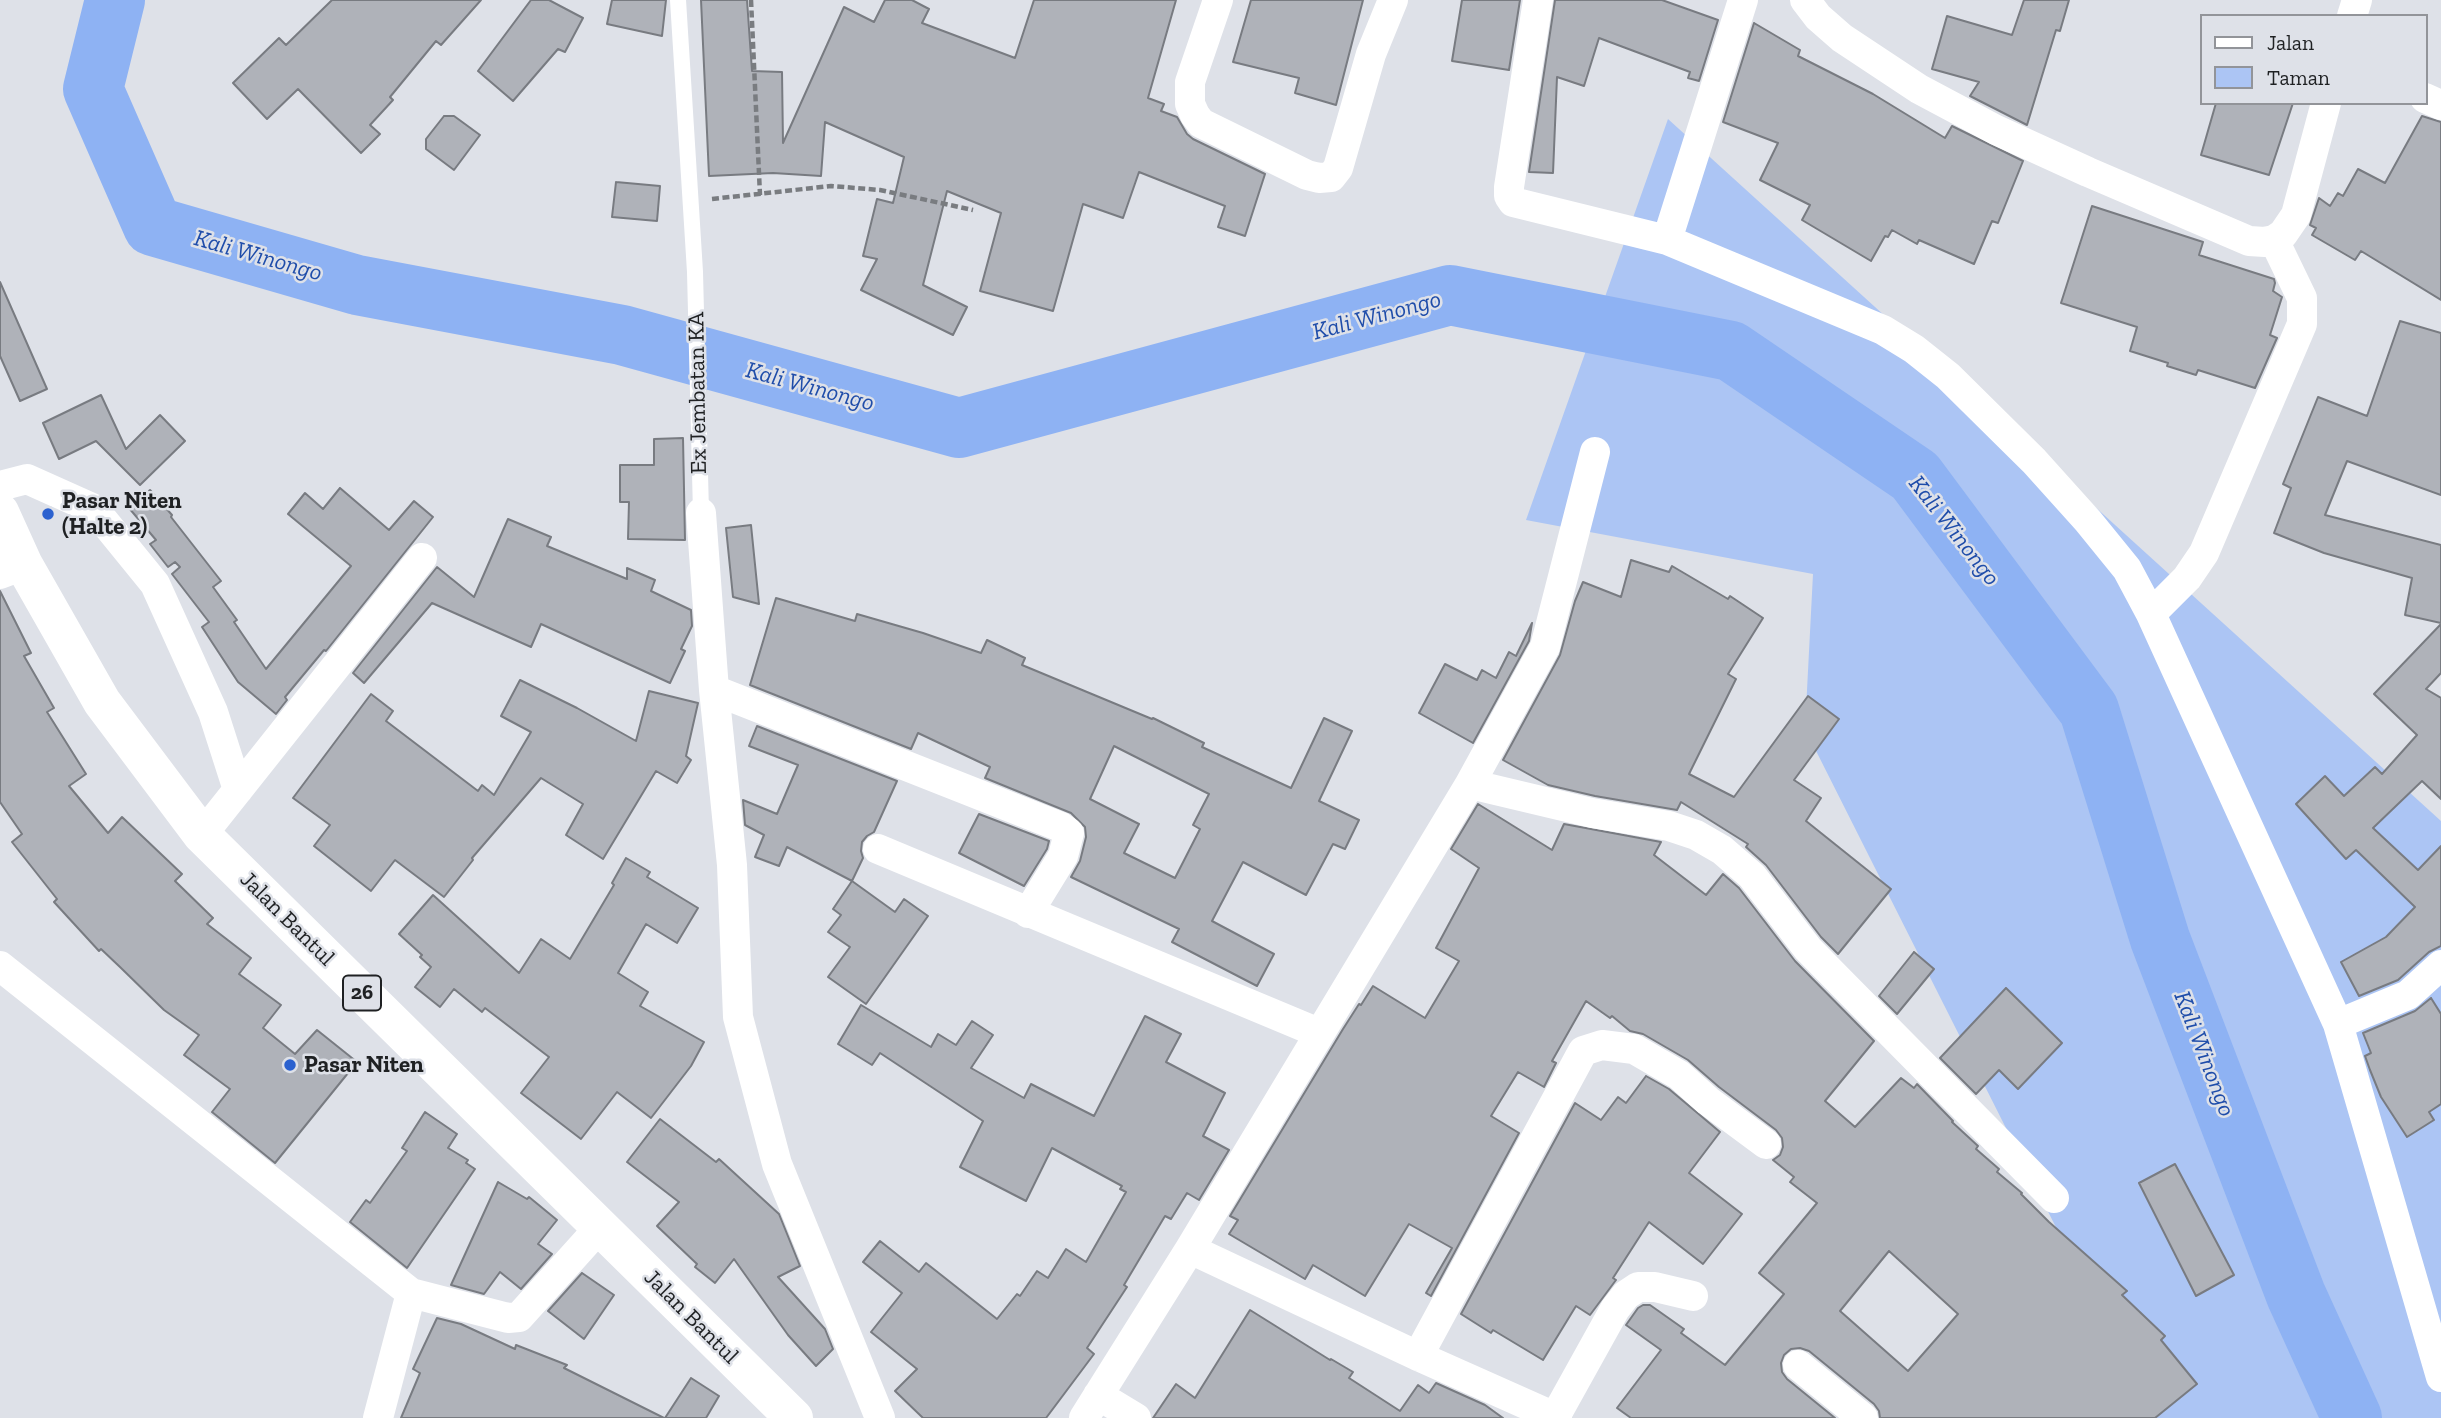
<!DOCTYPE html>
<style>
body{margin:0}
#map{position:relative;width:2441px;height:1418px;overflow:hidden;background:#dee1e8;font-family:"Zilla Slab",serif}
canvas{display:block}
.legend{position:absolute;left:2200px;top:14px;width:228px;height:91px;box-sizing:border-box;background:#dee1e8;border:2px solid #929499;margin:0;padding:9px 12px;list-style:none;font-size:21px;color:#1f2123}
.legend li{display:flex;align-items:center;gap:14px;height:35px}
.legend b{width:35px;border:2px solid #929499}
</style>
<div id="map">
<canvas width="2441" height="1418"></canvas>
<ul class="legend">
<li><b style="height:9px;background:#fff"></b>Jalan</li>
<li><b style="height:19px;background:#acc5f4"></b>Taman</li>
</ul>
</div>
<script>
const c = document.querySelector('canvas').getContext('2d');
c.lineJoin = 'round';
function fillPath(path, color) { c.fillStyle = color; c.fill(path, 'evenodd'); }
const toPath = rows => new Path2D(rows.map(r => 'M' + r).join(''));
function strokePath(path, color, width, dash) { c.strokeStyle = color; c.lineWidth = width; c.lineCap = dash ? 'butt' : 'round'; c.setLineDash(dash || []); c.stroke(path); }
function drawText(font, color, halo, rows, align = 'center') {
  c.font = font + ' "Zilla Slab",serif'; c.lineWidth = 5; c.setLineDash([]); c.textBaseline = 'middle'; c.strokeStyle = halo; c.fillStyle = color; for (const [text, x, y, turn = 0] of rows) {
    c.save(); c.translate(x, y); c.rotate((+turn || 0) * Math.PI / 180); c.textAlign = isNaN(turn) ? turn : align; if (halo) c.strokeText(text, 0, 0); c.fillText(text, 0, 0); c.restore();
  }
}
fillPath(toPath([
 [1668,119,2441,821,2441,1418,2152,1418,1805,729,1813,574,1526,520]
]), '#acc5f4');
strokePath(toPath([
 [115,0,93,89,153,226,357,285,622,335,959,428,1450,295,1731,351,1915,476,2089,710,2160,939,2296,1295,2352,1418]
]), '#8eb2f3', 60);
const building = toPath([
 [332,0,481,0,441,45,436,41,390,97,393,100,370,125,380,134,361,153,298,89,267,119,233,83,279,38,286,45,332,0],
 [531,0,549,0,583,18,565,52,558,49,513,101,478,71,531,0],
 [612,0,666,0,662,36,607,24,612,0],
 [701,0,747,0,752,71,782,72,783,143,844,7,874,22,885,0,912,0,929,9,922,23,1015,58,1034,0,1176,0,1148,98,1164,104,1161,111,1177,117,1187,134,1193,139,1265,174,1245,236,1218,227,1225,206,1139,172,1123,218,1083,204,1053,311,980,291,1001,213,947,191,923,285,967,307,953,335,861,290,877,259,863,256,877,199,893,203,904,157,825,122,821,176,773,173,709,176,701,0],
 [1251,0,1363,0,1336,105,1295,93,1299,78,1233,62,1251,0],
 [1462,0,1520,0,1509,70,1452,61,1462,0],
 [1555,0,1662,0,1718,20,1699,81,1688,78,1690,72,1599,38,1584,86,1557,77,1553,173,1529,172,1555,0],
 [2024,0,2069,0,2060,31,2056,30,2027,125,1970,96,1979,82,1932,69,1947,16,2012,35,2024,0],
 [1754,23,1800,50,1798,56,1873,94,1945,138,1952,126,2023,161,1998,223,1992,221,1974,264,1919,240,1917,244,1892,230,1888,237,1885,236,1871,261,1802,220,1810,205,1760,180,1778,143,1723,122,1754,23],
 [2216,103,2293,103,2269,175,2201,155,2216,103],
 [444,116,454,116,480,135,454,170,426,149,426,139,444,116],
 [2422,116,2441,122,2441,300,2361,251,2355,260,2312,235,2316,228,2310,225,2319,198,2330,206,2338,193,2343,196,2358,169,2385,183,2422,116],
 [616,182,660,186,657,221,612,217,616,182],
 [2092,206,2203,242,2199,255,2274,279,2275,283,2273,291,2282,297,2270,335,2277,338,2255,388,2198,370,2196,375,2167,366,2168,363,2130,351,2137,327,2061,303,2092,206],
 [0,282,47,389,20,401,0,356,0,282],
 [2400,321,2441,333,2441,495,2347,461,2325,515,2441,545,2441,623,2405,615,2412,578,2324,553,2274,533,2291,488,2283,484,2318,397,2367,416,2400,321],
 [101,395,126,449,160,415,185,441,140,485,96,441,59,459,43,423,101,395],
 [683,438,685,540,628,539,629,502,620,502,620,465,654,465,654,439,683,438],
 [340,488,389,530,414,501,433,517,326,651,324,650,285,697,287,700,276,714,238,682,202,627,209,622,172,574,180,567,175,562,168,567,150,544,156,540,129,508,150,490,172,515,171,517,221,581,213,587,237,620,234,622,266,669,351,566,288,514,305,493,323,509,340,488],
 [508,519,551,537,547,546,627,579,627,568,655,580,651,591,691,610,692,626,681,649,685,651,670,683,541,624,531,647,432,603,364,683,353,673,437,567,474,597,508,519],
 [751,525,759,604,733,597,726,528,751,525],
 [1631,560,1669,572,1672,566,1728,599,1730,596,1763,618,1728,674,1736,679,1689,774,1734,797,1808,696,1839,719,1794,780,1821,798,1806,821,1891,889,1838,954,1821,937,1766,865,1746,847,1748,844,1681,802,1677,810,1595,796,1548,785,1503,760,1560,655,1575,601,1583,582,1621,597,1631,560],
 [0,591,31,653,24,656,54,708,47,712,86,774,69,786,108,833,122,817,182,874,175,881,213,918,207,924,251,958,239,974,281,1005,263,1028,295,1054,317,1030,357,1062,275,1163,212,1112,230,1089,184,1055,199,1035,164,1010,120,967,101,949,99,951,54,902,57,899,12,842,22,834,0,802,0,591],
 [776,598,855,621,857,614,923,633,981,653,987,640,1025,658,1022,665,1152,719,1153,718,1204,743,1202,747,1291,788,1324,718,1352,731,1319,801,1359,820,1345,849,1333,844,1306,895,1243,862,1212,921,1274,954,1257,986,1172,942,1179,929,1071,877,1080,861,1086,837,1085,827,1071,813,985,778,990,767,918,733,911,749,750,685,776,598],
 [1114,746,1209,794,1193,825,1200,829,1175,878,1124,853,1139,824,1090,799,1114,746],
 [1532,623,1529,641,1473,743,1419,713,1445,664,1477,680,1482,670,1496,678,1509,652,1516,656,1532,623],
 [2441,624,2441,673,2426,689,2441,698,2441,799,2422,781,2373,828,2418,870,2441,846,2441,946,2429,952,2398,980,2359,996,2341,962,2386,937,2415,907,2356,850,2346,859,2296,804,2325,776,2344,796,2375,767,2382,774,2417,735,2374,694,2441,624],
 [520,680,577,708,636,741,649,691,698,703,686,756,691,760,677,783,656,771,603,859,566,835,583,804,541,778,472,858,473,860,444,897,395,860,371,891,314,846,330,825,293,798,371,694,393,711,386,721,478,791,482,785,494,795,531,732,501,716,520,680],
 [757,726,897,781,874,832,867,836,862,842,861,851,863,858,852,881,787,847,779,866,755,857,764,835,745,825,743,800,777,814,798,765,749,746,757,726],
 [1478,804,1552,850,1564,824,1661,842,1654,855,1706,895,1723,874,1739,888,1795,961,1874,1041,1825,1101,1855,1127,1901,1078,1914,1088,1917,1084,1953,1121,1952,1122,1978,1146,1976,1149,1999,1169,1997,1172,2022,1193,2021,1194,2049,1222,2127,1291,2122,1295,2165,1336,2161,1340,2197,1384,2155,1418,1880,1418,1879,1411,1874,1404,1809,1351,1800,1348,1791,1349,1784,1355,1781,1363,1782,1372,1787,1379,1835,1418,1631,1418,1617,1408,1661,1350,1626,1325,1638,1308,1643,1305,1650,1305,1684,1329,1681,1333,1725,1365,1784,1294,1759,1273,1817,1203,1790,1182,1794,1177,1773,1160,1780,1155,1783,1147,1782,1138,1776,1130,1719,1087,1688,1060,1643,1034,1630,1031,1612,1016,1610,1018,1586,1001,1552,1061,1556,1063,1544,1087,1518,1072,1491,1116,1519,1133,1431,1296,1426,1293,1452,1248,1409,1224,1365,1296,1313,1265,1305,1279,1229,1234,1238,1220,1230,1216,1343,1029,1359,1004,1361,1005,1373,986,1425,1018,1459,961,1436,948,1479,868,1451,849,1478,804],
 [1889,1251,1958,1314,1908,1371,1840,1311,1889,1251],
 [979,814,1049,841,1047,849,1024,886,959,853,979,814],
 [626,858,650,872,647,877,698,908,677,943,646,924,618,973,648,992,640,1006,704,1042,691,1066,651,1118,617,1092,581,1139,521,1093,549,1057,485,1008,482,1012,454,989,440,1007,415,987,431,967,420,957,422,955,399,934,433,895,519,973,541,939,570,959,614,885,612,883,626,858],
 [852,881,895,912,904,899,928,916,866,1004,828,977,850,947,828,932,841,915,833,909,852,881],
 [1914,952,1934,969,1897,1014,1879,996,1914,952],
 [2006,988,2062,1043,2018,1089,1999,1070,1976,1094,1940,1058,2006,988],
 [2431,998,2441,1014,2441,1104,2429,1112,2434,1120,2407,1137,2381,1097,2370,1070,2365,1056,2371,1053,2363,1033,2415,1011,2431,998],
 [861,1005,931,1047,938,1034,956,1045,972,1021,993,1035,971,1068,1024,1098,1031,1084,1094,1116,1145,1016,1181,1034,1166,1062,1225,1093,1203,1136,1229,1150,1199,1200,1187,1193,1171,1219,1165,1216,1124,1285,1127,1287,1087,1348,1094,1354,1046,1418,923,1418,895,1391,917,1369,871,1332,902,1293,863,1262,880,1241,919,1272,926,1263,997,1319,1017,1294,1020,1296,1037,1271,1048,1278,1066,1249,1086,1262,1126,1192,1120,1189,1122,1186,1052,1148,1026,1201,960,1167,983,1121,880,1053,872,1065,838,1044,861,1005],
 [1646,1076,1669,1089,1720,1132,1689,1173,1742,1214,1703,1264,1649,1222,1613,1278,1616,1280,1590,1315,1576,1306,1543,1360,1493,1330,1491,1333,1461,1314,1575,1103,1601,1120,1618,1097,1626,1103,1646,1076],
 [425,1112,457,1134,448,1148,468,1160,466,1163,475,1169,407,1268,350,1222,366,1200,370,1203,407,1151,402,1148,425,1112],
 [660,1119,716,1162,719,1159,779,1214,800,1266,778,1277,825,1329,833,1349,816,1366,788,1335,734,1259,715,1283,695,1267,697,1264,657,1226,679,1202,627,1162,660,1119],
 [2175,1164,2234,1275,2196,1296,2139,1183,2175,1164],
 [498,1182,527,1199,529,1197,557,1220,538,1244,552,1254,521,1289,500,1272,484,1294,451,1285,498,1182],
 [582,1273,614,1295,584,1339,548,1311,582,1273],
 [1250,1310,1330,1360,1331,1359,1353,1372,1349,1378,1400,1411,1418,1385,1429,1393,1436,1383,1485,1405,1503,1418,1153,1418,1176,1384,1195,1398,1250,1310],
 [437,1318,461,1324,515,1349,516,1345,567,1365,564,1368,664,1418,401,1418,420,1373,413,1369,437,1318],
 [691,1378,719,1396,706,1418,665,1418,691,1378]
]);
fillPath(building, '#afb2b9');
strokePath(building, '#787b81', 2);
strokePath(toPath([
 [751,0,760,195],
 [712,199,831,186,880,190,973,210]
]), '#797c80', 4.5, [7, 3.5]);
strokePath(toPath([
 [678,0,695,272,701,513]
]), '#fff', 16);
strokePath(toPath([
 [1218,0,1190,82,1190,104,1195,115,1201,123,1307,175,1319,178,1331,177,1338,168,1371,54,1393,0],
 [1538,0,1509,187,1509,196,1513,202,1667,240,1883,330,1914,349,1948,376,2034,461,2088,521,2127,569,2151,614],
 [1805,0,1818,17,1842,38,1919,89,1996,130,2088,172,2249,241,2265,242,2274,240,2283,234,2296,215,2326,103],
 [2352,16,2357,0],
 [2425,98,2441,105],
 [1667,240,1743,0],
 [2274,240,2302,298,2302,324,2204,553,2187,578,2151,614,2338,1024,2441,1377],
 [0,486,27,479,94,509,155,584,213,712,238,790],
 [701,513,714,690,732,865,738,1017,777,1164,880,1418],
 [0,574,24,565],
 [714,690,1061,827,1069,833,1063,856,1028,913],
 [1470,784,1545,647,1595,452],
 [202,835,422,558],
 [878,849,1319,1033],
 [0,966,411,1293,508,1318,519,1317,600,1227],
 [2338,1024,2408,995,2441,965],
 [1190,1249,1418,1356,1557,1418],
 [1418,1356,1583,1051,1602,1045,1634,1049,1679,1075,1708,1101,1766,1144],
 [1798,1365,1863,1418],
 [1098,1395,1136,1418],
 [1555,1417,1615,1309,1626,1295,1638,1287,1655,1287,1693,1296],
 [378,1418,411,1293],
 [1084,1418,1190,1249,1470,784,1592,813,1669,826,1696,835,1722,850,1752,876,1808,949,2054,1198]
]), '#fff', 30);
strokePath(toPath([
 [0,512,24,565,102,702,202,835,794,1418]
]), '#fff', 38);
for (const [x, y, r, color] of [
 [48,514,7,"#2b61cf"],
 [290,1065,7,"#2b61cf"]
]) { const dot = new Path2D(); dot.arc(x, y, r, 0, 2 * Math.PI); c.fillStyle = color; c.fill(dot); strokePath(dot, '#dee1e8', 2.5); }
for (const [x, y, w] of [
 [362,993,38]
]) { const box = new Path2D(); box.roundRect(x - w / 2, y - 17.5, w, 35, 5); c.fillStyle = '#dee1e8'; c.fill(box); strokePath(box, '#1f2123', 2); }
drawText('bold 21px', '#1f2123', null, [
 ["26",362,993]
]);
drawText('23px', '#1f2123', '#dee1e8', [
 ["Ex Jembatan KA",698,393,-91],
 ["Jalan Bantul",287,919,45],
 ["Jalan Bantul",691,1317,45]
]);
drawText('bold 23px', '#1f2123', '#dee1e8', [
 ["Pasar Niten",62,501],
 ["(Halte 2)",62,527],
 ["Pasar Niten",304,1065]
], 'left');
drawText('italic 24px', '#1f4daa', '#dee1e8', [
 ["Kali Winongo",258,256,16],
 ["Kali Winongo",1377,316,-15],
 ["Kali Winongo",810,387,15],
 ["Kali Winongo",1954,531,52],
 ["Kali Winongo",2204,1054,69]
]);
</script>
